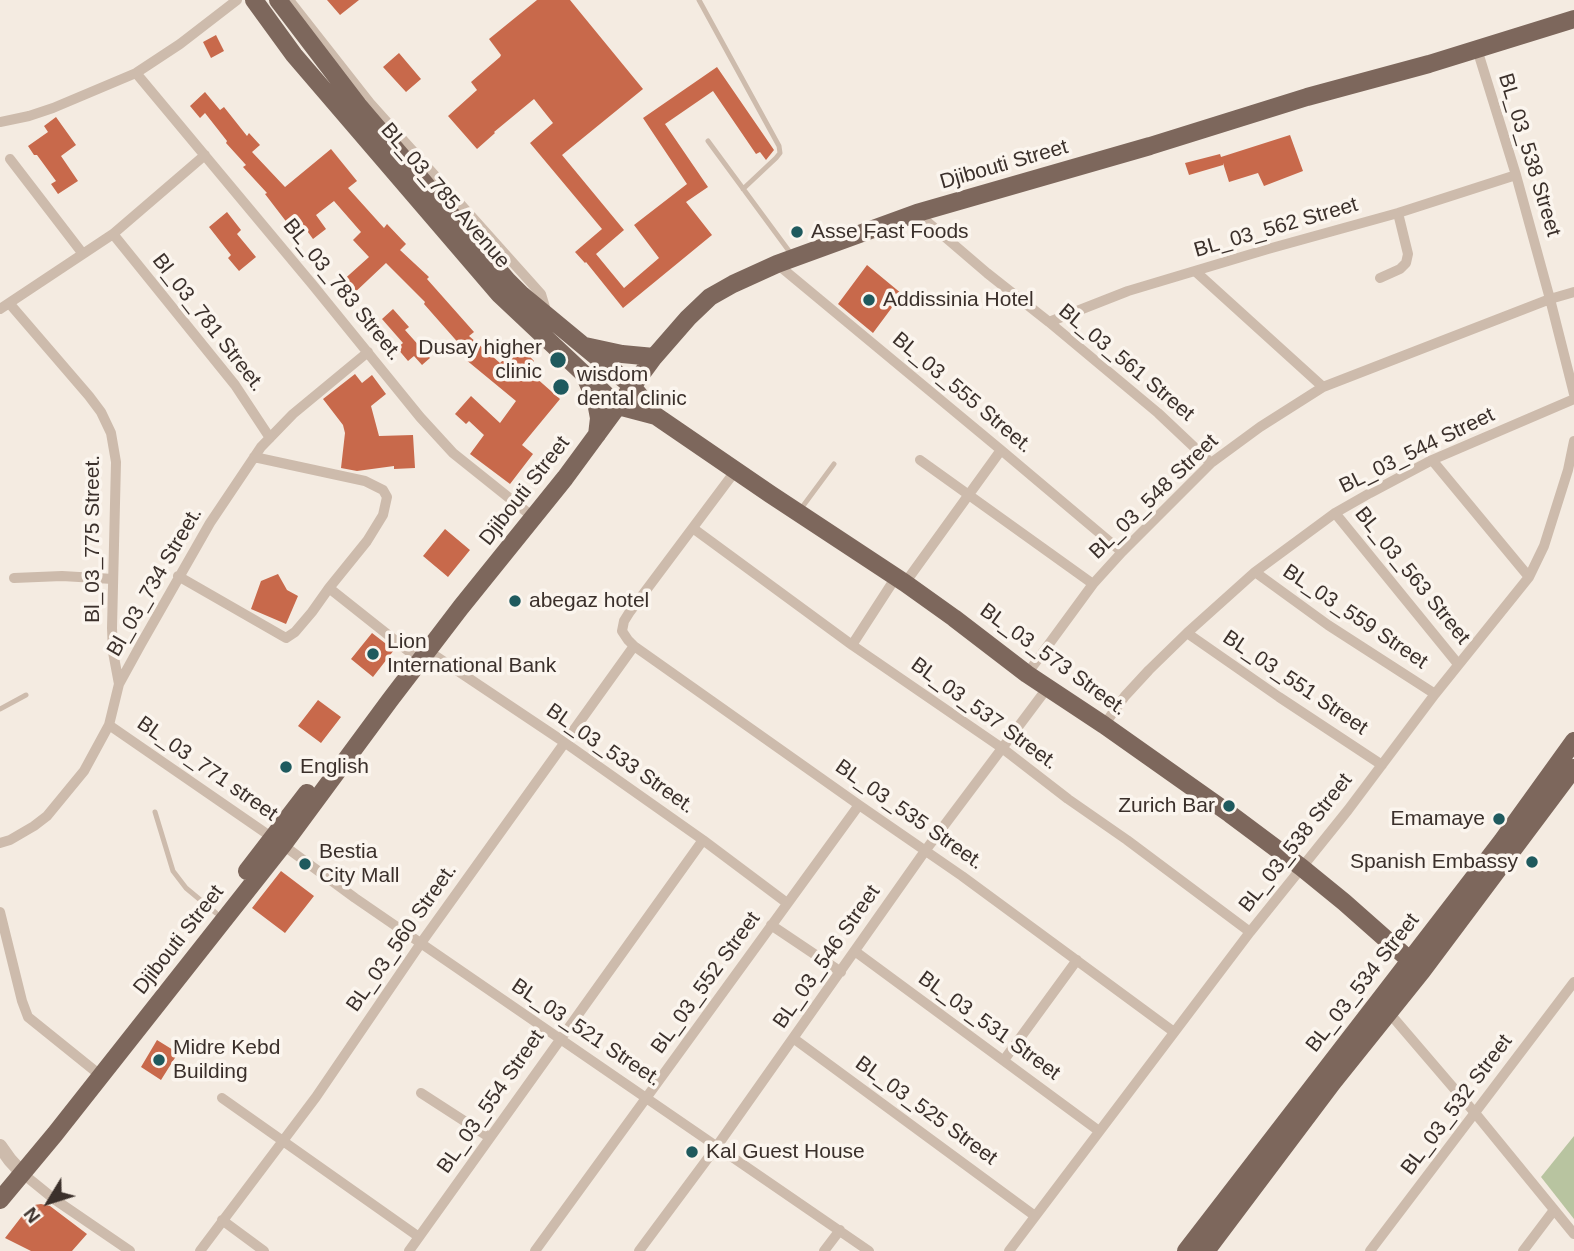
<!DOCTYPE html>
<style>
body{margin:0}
#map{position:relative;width:1574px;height:1251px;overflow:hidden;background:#f4ebe1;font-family:Helvetica,sans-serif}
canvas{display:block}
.north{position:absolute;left:14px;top:1167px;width:70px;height:70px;-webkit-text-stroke:5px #fbf5ee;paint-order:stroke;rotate:232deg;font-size:19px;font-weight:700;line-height:28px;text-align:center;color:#3b302b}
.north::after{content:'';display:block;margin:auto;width:24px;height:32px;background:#3b302b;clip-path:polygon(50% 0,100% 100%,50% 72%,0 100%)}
</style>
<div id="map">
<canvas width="1574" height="1251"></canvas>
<div class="north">N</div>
</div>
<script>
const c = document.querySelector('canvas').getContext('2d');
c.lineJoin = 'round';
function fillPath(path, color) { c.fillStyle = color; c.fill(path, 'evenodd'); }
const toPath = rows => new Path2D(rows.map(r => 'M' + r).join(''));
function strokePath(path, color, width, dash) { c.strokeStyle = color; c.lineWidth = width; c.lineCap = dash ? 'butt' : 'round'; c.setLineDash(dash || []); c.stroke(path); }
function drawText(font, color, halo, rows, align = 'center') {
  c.font = font + ' Helvetica,sans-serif'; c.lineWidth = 7; c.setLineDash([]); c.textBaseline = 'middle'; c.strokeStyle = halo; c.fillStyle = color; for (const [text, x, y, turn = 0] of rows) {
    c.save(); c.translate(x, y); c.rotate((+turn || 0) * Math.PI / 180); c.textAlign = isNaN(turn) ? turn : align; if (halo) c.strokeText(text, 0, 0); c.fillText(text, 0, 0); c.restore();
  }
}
fillPath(toPath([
 [1574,1136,1574,1219,1541,1177]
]), '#b8c4a0');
fillPath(toPath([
 [327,0,359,0,340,15],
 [537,0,570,0,643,89,562,155,624,230,596,254,624,288,659,258,634,225,687,184,643,118,717,67,774,150,766,160,760,152,756,154,713,91,665,124,708,187,686,202,712,235,623,308,586,262,585,263,575,252,602,229,530,143,553,123,534,99,494,132,495,133,477,149,448,116,477,90,471,82,500,57,501,55,489,39],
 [216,35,224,51,211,58,203,42],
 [399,53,421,79,406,92,383,67],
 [205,92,220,110,224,107,247,136,249,133,260,145,252,152,285,187,331,149,357,181,348,188,384,228,387,224,406,244,400,250,429,277,427,279,474,332,469,336,500,363,519,345,534,361,526,369,560,399,522,445,533,454,510,484,470,454,484,435,469,421,466,424,455,414,471,396,500,423,516,401,465,359,469,355,424,304,425,302,386,263,351,296,340,283,369,257,353,240,361,232,334,201,316,215,326,229,313,239,297,217,288,224,265,194,267,193,243,167,246,165,226,143,227,141,205,113,200,118,190,106],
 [56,117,76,145,61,156,78,181,58,194,51,184,56,181,37,155,34,155,28,146,48,132,44,126],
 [1290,135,1303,171,1264,186,1258,173,1229,182,1223,163,1223,165,1189,175,1185,163,1220,154,1221,157],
 [227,212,241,230,237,234,256,257,239,271,228,258,231,255,209,227],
 [867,265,902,294,873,333,838,304],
 [393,309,409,327,405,330,430,358,422,365,414,356,408,361,397,348,403,343,382,319],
 [355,374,362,383,372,375,386,394,371,406,379,436,413,435,415,468,394,469,394,466,357,471,341,468,345,433,343,425,323,399],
 [445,529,470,550,448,577,423,556],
 [278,574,287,590,298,596,286,624,251,609,261,581],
 [372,633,394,650,373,677,351,659],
 [318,700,341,717,321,743,298,726],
 [281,871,314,896,285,933,252,908],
 [157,1040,178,1053,161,1080,141,1067],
 [41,1204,50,1206,87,1234,72,1251,31,1251,5,1238,22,1216,34,1205]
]), '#c8694b');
strokePath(toPath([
 [699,0,779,146,780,153,776,158,743,189],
 [708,141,789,251],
 [800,510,834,464],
 [0,709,26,695],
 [155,812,173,871,186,888,216,913]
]), '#cdbbac', 5);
strokePath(toPath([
 [289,0,370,103,541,294,547,314],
 [1477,49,1516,175,1550,299,1574,394],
 [136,73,312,284,420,417,453,453,533,517],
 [0,122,29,116,53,108,136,73,180,44,237,0],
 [10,159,83,254],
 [917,213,987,273,1049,322,1158,413,1211,463],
 [113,234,235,385,270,438],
 [777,264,1001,450,1122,552],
 [1195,271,1323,387],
 [1380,278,1400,269,1406,263,1408,254,1398,213],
 [9,303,89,396,101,412,111,433,116,462,112,628,113,652,119,684],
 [0,309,113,234,205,155],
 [1049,322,1128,291,1268,249,1398,213,1516,175],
 [920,460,1093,584],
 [1432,460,1529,577],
 [736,470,629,613,624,621,622,631,628,640,634,646,859,805,962,876,1174,1032],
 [1335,513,1458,664],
 [694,529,852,645,1002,748,1068,799,1127,840,1250,932],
 [1255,572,1328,625,1435,694],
 [178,576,286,638,295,632,312,612,329,588,367,541,383,515,387,497,383,490,365,481,254,457],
 [14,578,62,576,113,579],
 [905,583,1001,450],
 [329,588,421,661],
 [1187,633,1279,697,1382,765],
 [852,645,896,577],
 [428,651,564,742,703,840,787,903],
 [1027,674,1093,584,1122,552,1211,463,1260,427,1323,387,1550,299,1574,292],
 [109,725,283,845,355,898,869,1251],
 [1104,725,1125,696,1149,670,1187,633,1255,572,1335,513,1370,493,1432,460,1574,399],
 [0,843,10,840,34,826,47,816,84,771,109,725,119,684,141,644,210,523,261,447,293,414,368,352],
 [0,912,22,1001,28,1017,100,1075],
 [771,925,841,972],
 [856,952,1099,1131],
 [1385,1008,1475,1113,1574,1234],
 [793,1038,1035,1216],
 [1004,1060,1077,960],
 [421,1093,489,1137],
 [222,1098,419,1237],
 [22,1173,54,1199,130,1251],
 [222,1220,264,1251],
 [200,1251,316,1097,421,943,634,646],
 [409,1251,703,840],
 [535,1251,859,805],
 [639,1251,717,1146,925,851,1048,687],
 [824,1251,840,1230],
 [1009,1251,1250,932,1348,810,1435,694,1529,577,1544,546,1568,470,1574,441],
 [1370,1251,1574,982],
 [1523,1251,1554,1210]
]), '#cdbbac', 10);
strokePath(toPath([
 [0,1146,10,1160,22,1173]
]), '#cdbbac', 14);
strokePath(toPath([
 [254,0,294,55,499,294,618,406,656,416],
 [278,0,358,105,507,280,522,295,632,386,656,416,770,494,905,583,954,618,1027,674,1104,725,1230,814,1301,867,1344,902,1422,971],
 [585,346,622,354,654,357],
 [587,381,596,402,599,418,597,435],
 [247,871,307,793],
 [0,1200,55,1134,283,845,390,700,461,607,565,478,654,357,688,318,710,297,733,284,777,264,917,213,1150,146,1307,97,1429,64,1574,19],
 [1186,1251,1502,841,1574,741],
 [1206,1251,1333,1082,1422,971,1574,768]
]), '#7d675c', 18);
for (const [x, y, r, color] of [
 [797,232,7,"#1f5a5e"],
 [869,300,7,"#1f5a5e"],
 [558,360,9,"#1f5a5e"],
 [561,387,9,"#1f5a5e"],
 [515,601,7,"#1f5a5e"],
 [373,654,7,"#1f5a5e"],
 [286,767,7,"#1f5a5e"],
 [1229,806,7,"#1f5a5e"],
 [1499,819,7,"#1f5a5e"],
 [1532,862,7,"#1f5a5e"],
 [305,864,7,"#1f5a5e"],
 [159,1060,7,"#1f5a5e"],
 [692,1152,7,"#1f5a5e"]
]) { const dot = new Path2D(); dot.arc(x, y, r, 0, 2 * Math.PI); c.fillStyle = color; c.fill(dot); strokePath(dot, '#fbf5ee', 2.5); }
drawText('21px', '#3b302b', '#fbf5ee', [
 ["BL_03_538 Street",1529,155,73],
 ["Djibouti Street",1004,165,-16],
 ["BL_03_785 Avenue",445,196,49],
 ["BL_03_562 Street",1276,228,-16],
 ["BL_03_783 Street.",342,290,51],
 ["Bl_03_781 Street.",208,323,52],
 ["BL_03_561 Street",1126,363,40],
 ["BL_03_555 Street.",962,393,40],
 ["BL_03_544 Street",1417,451,-26],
 ["Djibouti Street",525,491,-52],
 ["BL_03_548 Street",1154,497,-44],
 ["Bl_03_775 Street.",93,539,-90],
 ["BL_03_563 Street",1412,576,51],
 ["Bl_03_734 Street.",155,582,-60],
 ["BL_03_559 Street",1355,617,34],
 ["BL_03_573 Street.",1053,660,36],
 ["BL_03_551 Street",1295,683,34],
 ["BL_03_537 Street.",984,714,36],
 ["BL_03_533 Street.",620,759,35],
 ["BL_03_771 street",207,769,35],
 ["BL_03_535 Street.",909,815,35],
 ["BL_03_538 Street",1296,843,-52],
 ["BL_03_560 Street.",402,938,-55],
 ["Djibouti Street",179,940,-52],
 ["BL_03_546 Street",827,957,-55],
 ["BL_03_552 Street",706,983,-54],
 ["BL_03_534 Street",1363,983,-52],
 ["BL_03_531 Street",989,1026,36],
 ["BL_03_521 Street.",586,1033,34],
 ["BL_03_554 Street",491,1102,-55],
 ["BL_03_532 Street",1457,1105,-53],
 ["BL_03_525 Street",926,1111,36]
]);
drawText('21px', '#3b302b', '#fbf5ee', [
 ["Asse Fast Foods",811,232],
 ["Addissinia Hotel",883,300],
 ["Dusay higher",542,348,"right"],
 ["clinic",542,372,"right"],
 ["wisdom",577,375],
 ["dental clinic",577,399],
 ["abegaz hotel",529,601],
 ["Lion",387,642],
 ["International Bank",387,666],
 ["English",300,767],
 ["Zurich Bar",1215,806,"right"],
 ["Emamaye",1485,819,"right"],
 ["Bestia",319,852],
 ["City Mall",319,876],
 ["Spanish Embassy",1518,862,"right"],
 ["Midre Kebd",173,1048],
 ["Building",173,1072],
 ["Kal Guest House",706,1152]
], 'left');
</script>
